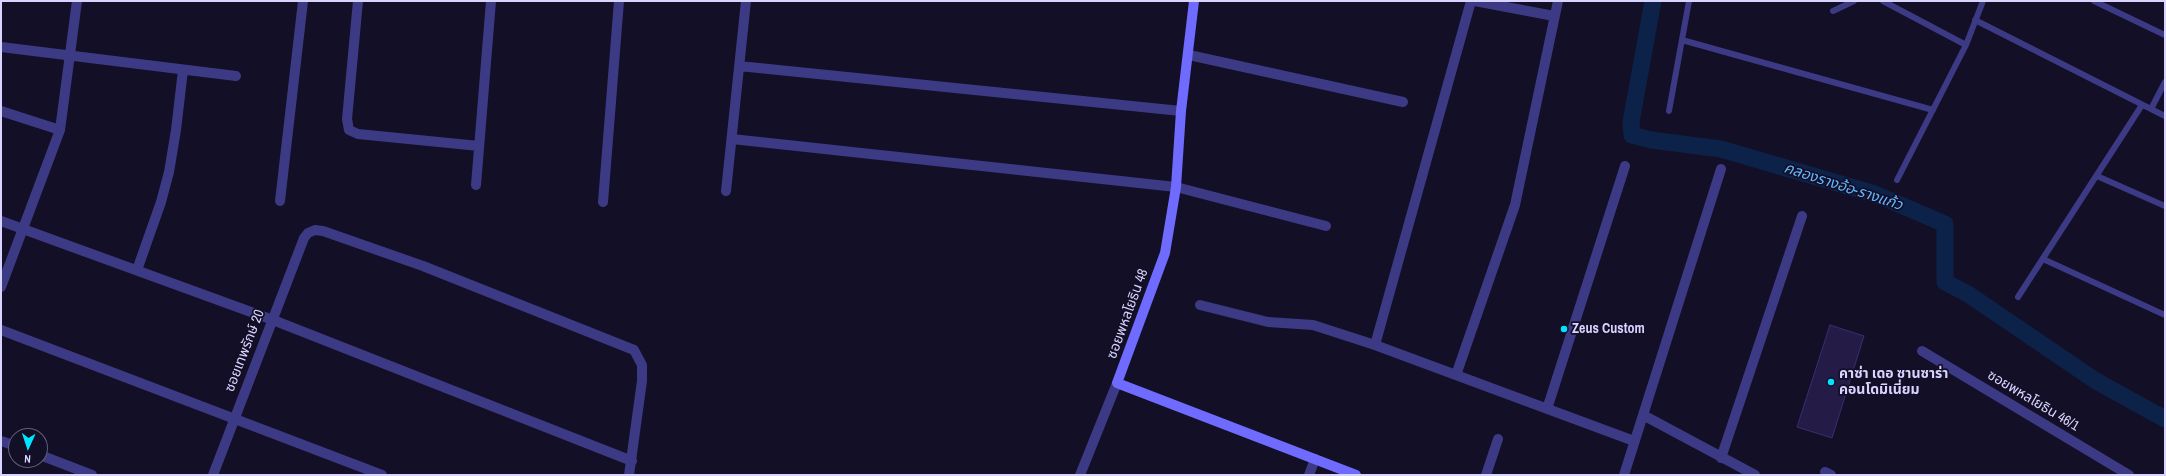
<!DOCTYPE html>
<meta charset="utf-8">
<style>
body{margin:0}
#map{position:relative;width:2166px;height:476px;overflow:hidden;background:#130f26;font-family:"Archivo Narrow",sans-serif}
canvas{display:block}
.frame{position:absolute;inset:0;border:2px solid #d9d4ff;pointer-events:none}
.north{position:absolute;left:8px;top:428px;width:40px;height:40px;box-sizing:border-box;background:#130f26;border:1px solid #625e7d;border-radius:50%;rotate:183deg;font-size:11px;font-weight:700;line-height:16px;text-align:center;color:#d9d4ff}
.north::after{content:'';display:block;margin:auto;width:14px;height:18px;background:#00e5ff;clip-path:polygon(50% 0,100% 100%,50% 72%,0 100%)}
</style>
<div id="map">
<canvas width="2166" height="476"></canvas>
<div class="frame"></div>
<div class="north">N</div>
</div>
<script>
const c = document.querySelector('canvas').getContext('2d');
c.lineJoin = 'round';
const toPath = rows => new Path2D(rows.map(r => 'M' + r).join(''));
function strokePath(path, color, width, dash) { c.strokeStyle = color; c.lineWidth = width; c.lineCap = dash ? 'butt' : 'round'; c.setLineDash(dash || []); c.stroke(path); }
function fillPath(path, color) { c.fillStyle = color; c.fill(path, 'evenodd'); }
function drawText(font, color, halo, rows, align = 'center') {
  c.font = font + ' "Archivo Narrow","Noto Sans Thai",sans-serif'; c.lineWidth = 3.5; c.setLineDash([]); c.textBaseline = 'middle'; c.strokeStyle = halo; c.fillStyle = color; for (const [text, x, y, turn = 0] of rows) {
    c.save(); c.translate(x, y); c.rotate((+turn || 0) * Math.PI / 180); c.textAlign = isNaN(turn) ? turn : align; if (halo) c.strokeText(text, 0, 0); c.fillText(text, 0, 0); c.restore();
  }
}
strokePath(toPath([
 [1653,1,1631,122,1632,135,1651,140,1721,149,1875,194,1945,224,1945,282,1968,294,2096,381,2165,419]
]), '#0c2248', 17);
const building = toPath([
 [1830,325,1864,336,1832,438,1797,427,1830,325]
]);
fillPath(building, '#241b47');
strokePath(building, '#3b2d73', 1);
strokePath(toPath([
 [1883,1,1966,45],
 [2094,1,2165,35],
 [1833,11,1854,1],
 [1975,20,2165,116],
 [1682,40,1933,110],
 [2151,109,2165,82],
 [1669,111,1689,1],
 [2097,176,2165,206],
 [1897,180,1966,45,1983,1],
 [2043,259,2165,315],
 [2018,297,2142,105]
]), '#3d3a85', 6);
strokePath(toPath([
 [358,1,347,119,349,130,358,134,479,146],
 [1475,1,1554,16],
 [1,47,236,76],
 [1189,55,1403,102],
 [739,66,1181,111],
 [1,111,60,130],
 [732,139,1176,187,1326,226],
 [476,185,491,1],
 [726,191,746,1],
 [280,201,303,1],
 [603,202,619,1],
 [1,221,273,320,632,461],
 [137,270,161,202,169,172,176,130,183,70],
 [1,287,60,130,77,1],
 [1200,305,1268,322,1313,325,1375,345,1634,441],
 [1,330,382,475],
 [1375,345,1471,1],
 [1922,351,2129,475],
 [1456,375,1515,205,1558,1],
 [1547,409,1625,166],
 [1643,415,1755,475],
 [1,441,16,446],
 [40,455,92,475],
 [1721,458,1802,216],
 [1825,472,1831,475],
 [213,475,304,238,308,233,315,230,323,231,423,266,634,350,642,365,642,381,629,475],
 [1080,475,1117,383],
 [1309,475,1315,459],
 [1486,475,1498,439],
 [1624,475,1721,169]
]), '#3d3a85', 10);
strokePath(toPath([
 [1194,1,1181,111,1176,187,1165,253,1117,383,1356,475]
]), '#6f6bff', 10);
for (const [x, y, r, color] of [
 [1564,329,4,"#00e5ff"],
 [1831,382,4,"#00e5ff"]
]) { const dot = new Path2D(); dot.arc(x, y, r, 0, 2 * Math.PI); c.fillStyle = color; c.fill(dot); strokePath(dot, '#130f26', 1.5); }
drawText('14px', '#d9d4ff', '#130f26', [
 ["ซอยพหลโยธิน 48",1128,314,-70],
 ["ซอยเทพรักษ์ 20",245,351,-69],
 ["ซอยพหลโยธิน 46/1",2033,401,31]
]);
drawText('bold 14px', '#d9d4ff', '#130f26', [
 ["Zeus Custom",1572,329],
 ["คาซ่า เดอ ซานซาร่า",1839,374],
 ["คอนโดมิเนี่ยม",1839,390]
], 'left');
drawText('italic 15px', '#62b6ff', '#130f26', [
 ["คลองรางอ้อ-รางแก้ว",1843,187,18]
]);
</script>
